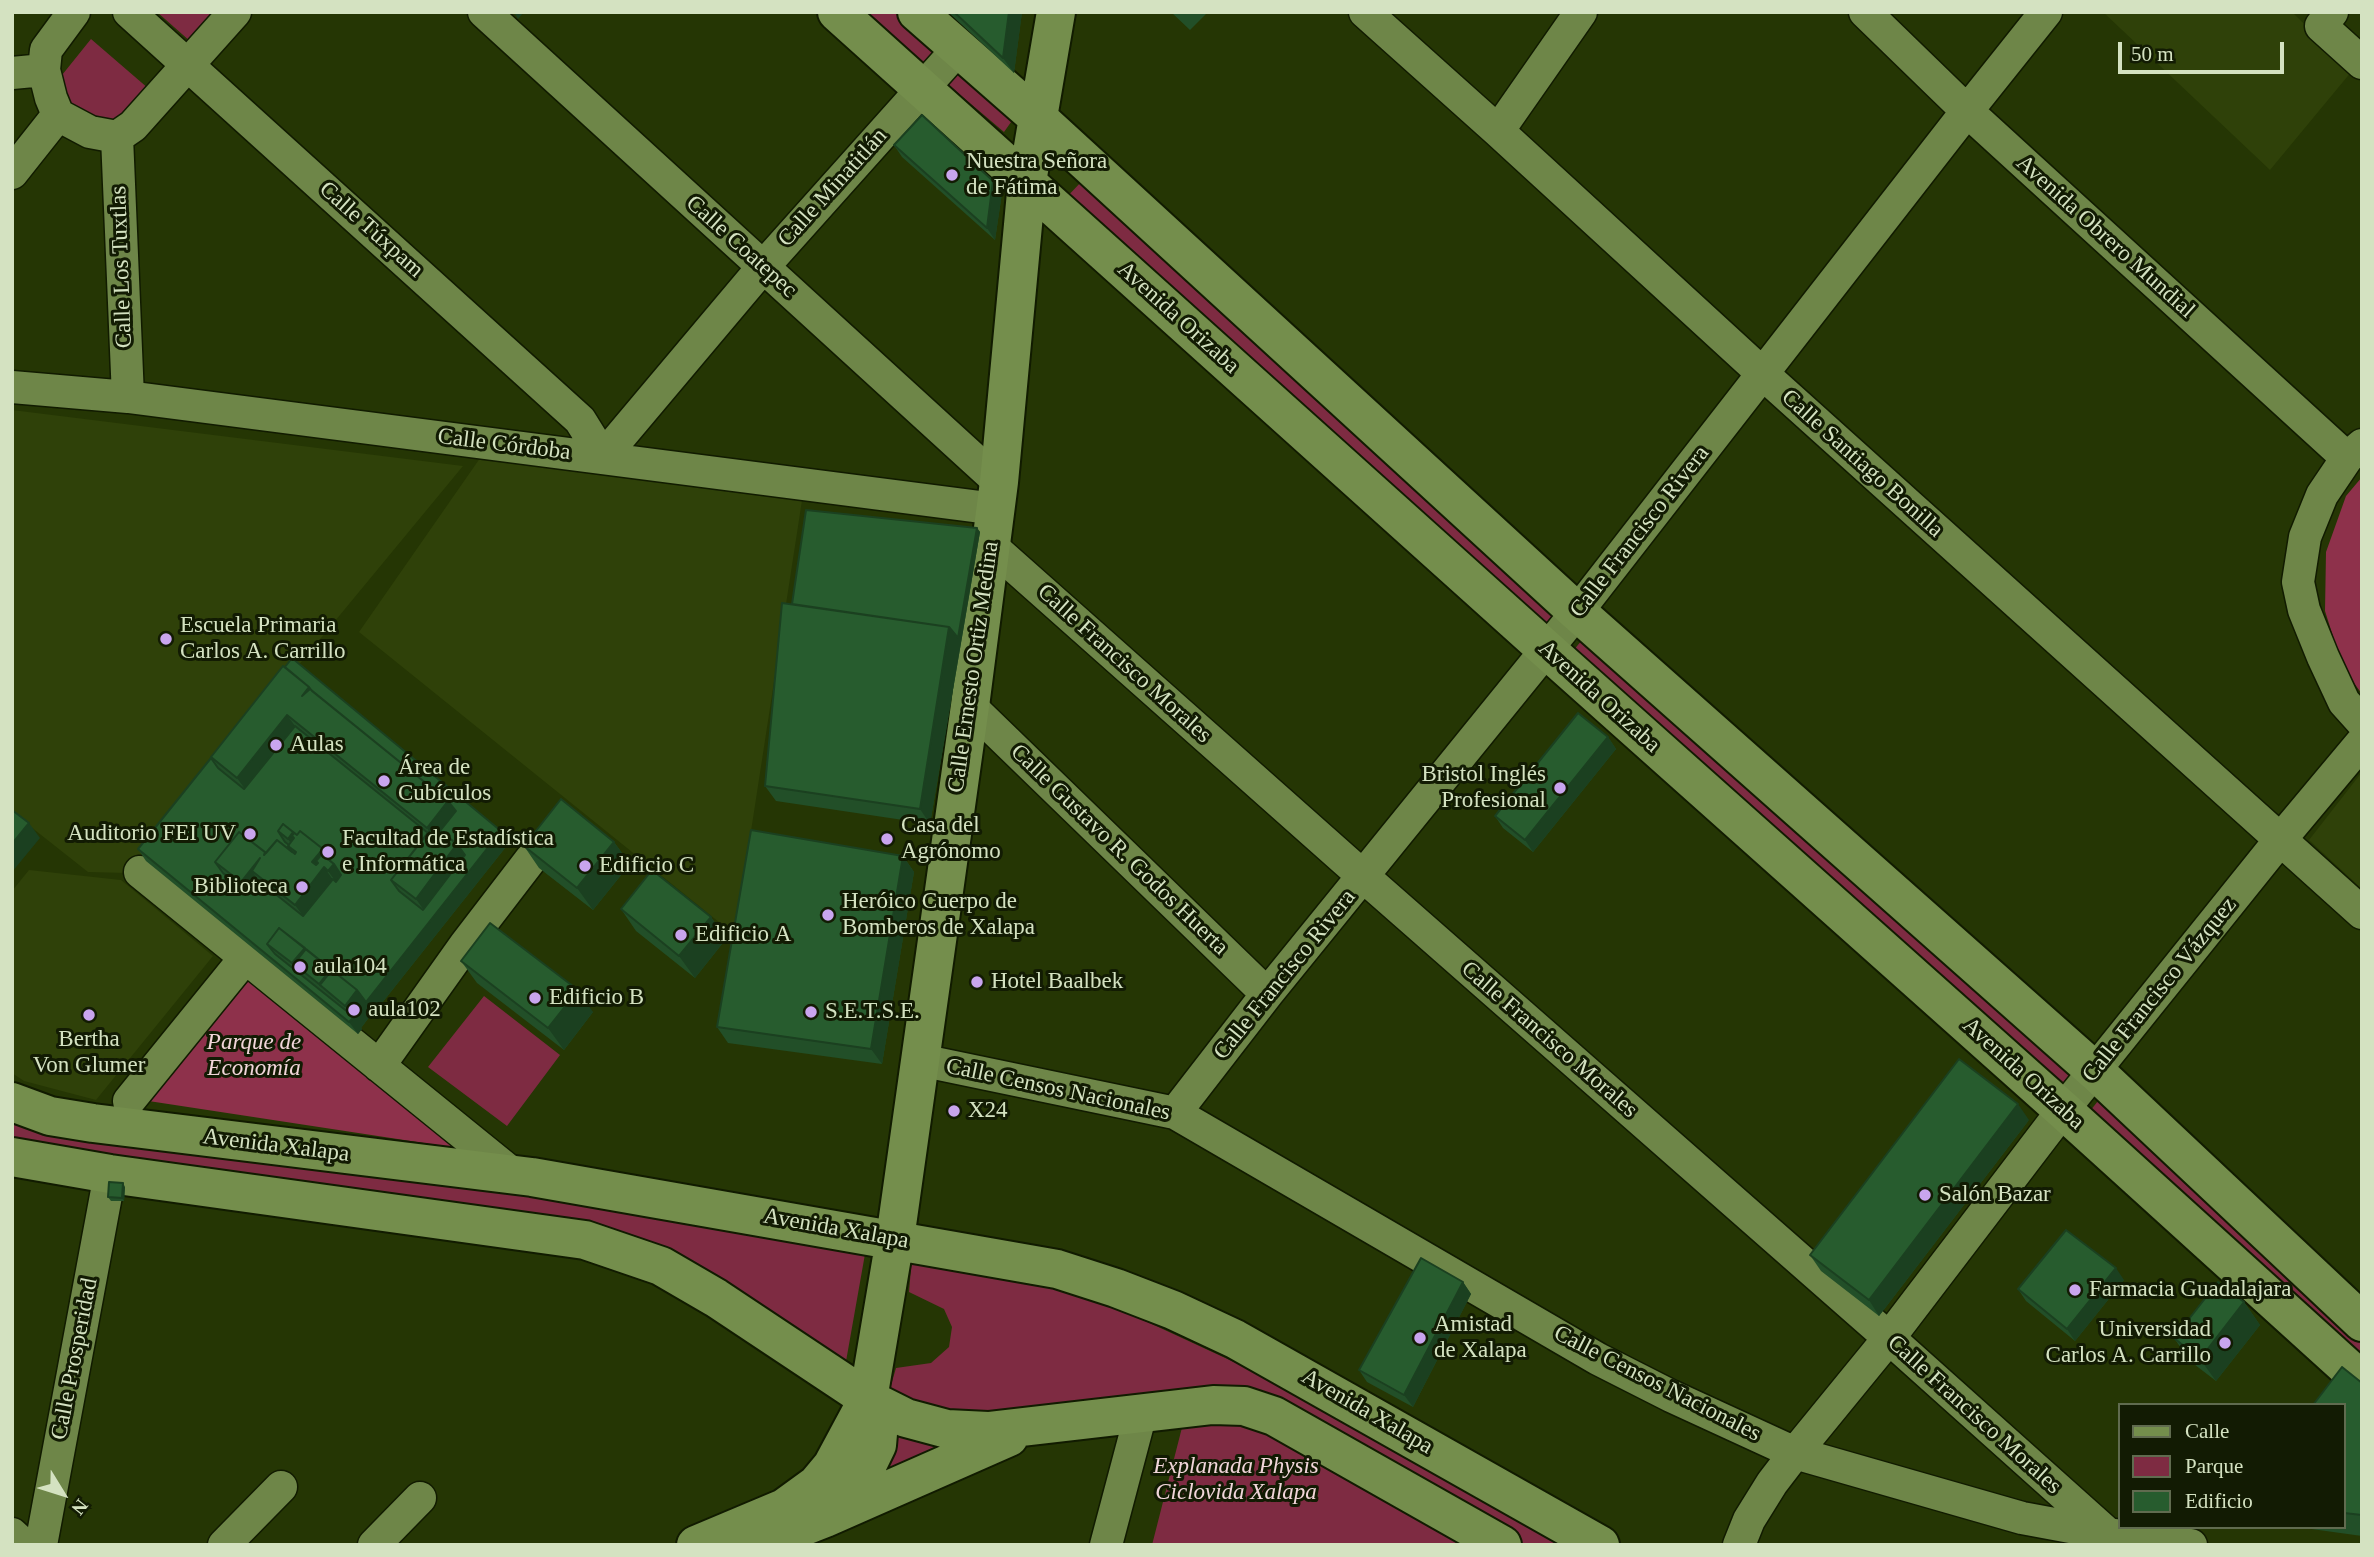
<!DOCTYPE html>
<meta charset="utf-8">
<style>
body{margin:0}
#map{position:relative;width:2374px;height:1557px;overflow:hidden;background:#253604;font-family:"Times New Roman",serif}
canvas{display:block}
.frame{position:absolute;inset:0;border:14px solid #d4e2c1;pointer-events:none}
.legend{position:absolute;left:2118px;top:1403px;width:228px;height:126px;box-sizing:border-box;background:#121b03;border:2px solid #606b4f;margin:0;padding:9px 12px;list-style:none;font-size:21px;color:#d4e2c1}
.legend li{display:flex;align-items:center;gap:14px;height:35px}
.legend b{width:35px;border:2px solid #606b4f}
.north{position:absolute;left:28px;top:1459px;width:70px;height:70px;-webkit-text-stroke:5px #121b03;paint-order:stroke;rotate:128deg;font-size:19px;font-weight:700;line-height:28px;text-align:center;color:#d4e2c1}
.north::after{content:'';display:block;margin:auto;width:24px;height:32px;background:#d4e2c1;clip-path:polygon(50% 0,100% 100%,50% 72%,0 100%)}
.scale{position:absolute;left:2118px;top:42px;width:166px;height:32px;box-sizing:border-box;border:4px solid #d4e2c1;border-top:0;padding-left:9px;font-size:21px;line-height:24px;white-space:nowrap;color:#d4e2c1;-webkit-text-stroke:5px #121b03;paint-order:stroke}
</style>
<div id="map">
<canvas width="2374" height="1557"></canvas>
<div class="frame"></div>
<ul class="legend">
<li><b style="height:9px;background:#748e4c"></b>Calle</li>
<li><b style="height:19px;background:#7e2b42"></b>Parque</li>
<li><b style="height:19px;background:#275c2e"></b>Edificio</li>
</ul>
<div class="north">N</div>
<div class="scale">50 m</div>
</div>
<script>
const c = document.querySelector('canvas').getContext('2d');
c.lineJoin = 'round';
function fillPath(path, color) { c.fillStyle = color; c.fill(path, 'evenodd'); }
const toPath = rows => new Path2D(rows.map(r => 'M' + r).join(''));
function strokePath(path, color, width, dash) { c.strokeStyle = color; c.lineWidth = width; c.lineCap = dash ? 'butt' : 'round'; c.setLineDash(dash || []); c.stroke(path); }
function drawText(font, color, halo, rows, align = 'center') {
  c.font = font + ' "Times New Roman",serif'; c.lineWidth = 6; c.setLineDash([]); c.textBaseline = 'middle'; c.strokeStyle = halo; c.fillStyle = color; for (const [text, x, y, turn = 0] of rows) {
    c.save(); c.translate(x, y); c.rotate((+turn || 0) * Math.PI / 180); c.textAlign = isNaN(turn) ? turn : align; if (halo) c.strokeText(text, 0, 0); c.fillText(text, 0, 0); c.restore();
  }
}
fillPath(toPath([
 [2103,12,2292,12,2352,71,2270,170],
 [12,410,463,466,127,873,88,872,12,812],
 [485,451,803,494,735,935,359,632],
 [2362,772,2362,889,2309,840],
 [29,870,121,880,213,956,96,1100,24,1081,12,1073,12,891]
]), '#2f4109');
fillPath(toPath([
 [157,12,218,12,191,42],
 [862,12,901,12,945,53,926,72],
 [91,39,149,89,116,128,64,107,58,80],
 [965,59,1021,108,1004,132,945,82],
 [1083,180,1560,607,1543,628,1062,202],
 [1587,634,2075,1072,2056,1096,1568,657],
 [484,996,560,1055,507,1126,428,1067],
 [2098,1101,2362,1336,2362,1372,2082,1121],
 [12,1107,527,1192,865,1254,845,1367,715,1274,623,1234,12,1150],
 [912,1257,1074,1288,1275,1381,1574,1545,1518,1545,1266,1403,973,1421,889,1392,896,1368,931,1363,949,1347,952,1327,944,1309,909,1292],
 [1188,1404,1235,1405,1484,1545,1152,1545],
 [888,1432,983,1448,873,1493]
]), '#7e2b42');
fillPath(toPath([
 [2362,477,2362,694,2343,668,2325,611,2326,552,2346,496],
 [246,973,463,1149,142,1100]
]), '#8e314b');
const minor = toPath([
 [74,12,46,50,44,70,51,98,58,115,90,132,117,137,133,126,235,12],
 [129,12,580,420,603,457,763,267,958,49],
 [484,12,999,482],
 [1365,12,1498,131,1763,374,2362,913],
 [1865,12,1967,111,2347,458],
 [2332,12,2321,26,2362,63],
 [12,73,44,70],
 [1498,131,1581,12],
 [117,137,128,397],
 [12,173,58,115],
 [12,387,128,397,996,509],
 [2362,445,2347,458,2322,495,2305,537,2298,582,2304,610,2323,657,2344,702,2362,722],
 [990,545,1364,877,1889,1338,2108,1534],
 [970,706,1267,994],
 [140,872,514,1175],
 [920,1060,1175,1113,1598,1359,1671,1396,1795,1453,2022,1518,2108,1534,2191,1545],
 [379,1066,465,945,531,859],
 [129,1101,245,958],
 [1175,1113,1267,994,1577,612,1967,111,2046,12],
 [12,1534,24,1545],
 [41,1545,110,1174],
 [224,1545,281,1487],
 [374,1545,420,1498],
 [1106,1545,1141,1413],
 [1739,1545,1749,1520,1772,1483,1795,1453,1889,1338,2063,1110,2280,840,2362,742]
]);
const major = toPath([
 [837,12,1547,650,2063,1110,2362,1381],
 [917,12,1038,118,1577,612,2096,1072,2362,1322],
 [12,1102,50,1116,93,1123,532,1177,1057,1269,1116,1288,1173,1310,1235,1339,1600,1545],
 [12,1157,110,1174,585,1240,661,1266,716,1298,868,1399,906,1418,947,1429,988,1431,1213,1405,1244,1406,1274,1416,1502,1545],
 [832,1512,862,1476,877,1445,879,1422,868,1399],
 [759,1544,825,1518,1009,1437],
 [696,1545,784,1508,817,1484,832,1466,868,1399,895,1239,970,706,999,482,1027,182,1056,12]
]);
strokePath(minor, '#111b00', 35);
strokePath(major, '#111b00', 42);
strokePath(minor, '#6e8648', 32);
strokePath(major, '#748e4c', 38);
fillPath(toPath([
 [948,12,1022,12,1014,73],
 [1171,12,1208,12,1190,30],
 [894,145,1002,193,995,240,902,157],
 [977,528,980,532,930,824,776,801,765,786,792,604],
 [283,666,501,831,509,843,374,1013,373,1012,361,1028,362,1029,358,1034,146,861,138,849,211,758],
 [1608,737,1616,749,1533,852,1503,828,1495,816],
 [614,842,630,864,593,910,539,868,524,846],
 [903,856,914,872,882,1064,728,1043,717,1027],
 [621,909,711,917,726,939,695,978,636,931],
 [461,961,593,1012,564,1050,477,983],
 [2029,1120,1879,1316,1821,1271,1810,1255],
 [125,1187,124,1201,111,1201,108,1197],
 [2124,1280,2075,1341,2026,1301,2018,1289],
 [1463,1282,1471,1294,1413,1407,1367,1382,1359,1370],
 [2244,1302,2260,1325,2216,1381,2190,1361,2174,1338],
 [2362,1383,2362,1536,2297,1527,2344,1527,2344,1405]
]), '#224f28');
fillPath(toPath([
 [514,12,524,12,518,19],
 [1009,12,1022,12,1014,73,1003,58],
 [993,181,1002,193,995,240,987,228],
 [977,528,980,532,930,824,920,809,949,627],
 [287,715,303,737,253,800,237,778],
 [1608,737,1616,749,1533,852,1525,840],
 [448,801,464,823,437,842,427,828],
 [29,823,40,838,12,872,12,844],
 [501,831,509,843,374,1013,366,1002,431,920,416,899,457,844],
 [293,832,309,855,292,836,301,850,298,854,288,839],
 [614,842,630,864,593,910,577,888],
 [323,849,350,887,344,893,328,871,324,867,340,890,311,927,295,905,312,862],
 [903,856,914,872,882,1064,871,1049],
 [260,858,252,871,267,892,256,905,241,882],
 [711,917,726,939,695,978,679,956],
 [305,948,320,971,294,964,308,986,292,963],
 [357,990,373,1012,361,1028,362,1029,358,1034,349,1022,353,1018,345,1006],
 [578,990,593,1012,564,1050,548,1028],
 [2018,1104,2029,1120,1879,1316,1869,1300],
 [123,1183,125,1187,124,1201,122,1198],
 [2116,1268,2124,1280,2075,1341,2067,1329],
 [1463,1282,1471,1294,1413,1407,1404,1395],
 [2244,1302,2260,1325,2216,1381,2200,1359]
]), '#1b4020');
const building = toPath([
 [954,12,1009,12,1003,58,954,12],
 [922,115,993,181,987,228,894,145,922,115],
 [806,510,977,528,958,638,949,627,792,604,806,510],
 [782,603,949,627,920,809,765,786,782,603],
 [292,658,501,831,366,1002,357,990,279,928,267,944,275,954,354,1017,349,1022,138,849,211,758,218,768,244,789,295,726,428,833,391,880,399,891,423,910,465,855,457,844,440,831,456,811,448,801,312,691,309,687,285,667,292,658],
 [283,824,297,835,300,831,323,849,330,861,334,864,341,875,336,882,333,879,303,916,258,880,248,893,223,873,215,862,239,832,266,853,277,840,292,852,288,846,289,845,285,842,278,831,283,824],
 [283,666,309,687,302,696,310,689,448,801,427,828,287,715,237,778,211,757,283,666],
 [1578,713,1608,737,1525,840,1495,816,1578,713],
 [561,799,614,842,577,888,524,846,561,799],
 [12,810,29,823,12,844,12,810],
 [283,824,293,832,288,839,278,831,283,824],
 [433,826,457,844,416,899,391,880,433,826],
 [751,830,903,856,871,1049,717,1027,751,830],
 [300,831,323,849,312,862,316,865,318,863,316,861,322,854,334,864,328,871,324,867,295,905,252,871,260,858,241,882,215,862,239,832,265,852,264,855,277,840,295,854,296,852,288,846,294,838,292,836,294,833,297,835,300,831],
 [652,870,711,917,679,956,621,909,652,870],
 [490,923,578,990,548,1028,461,961,490,923],
 [279,928,305,948,292,963,267,944,279,928],
 [306,949,331,969,319,984,294,964,306,949],
 [332,970,357,990,345,1006,320,985,332,970],
 [1959,1059,2018,1104,1869,1300,1810,1255,1959,1059],
 [109,1182,123,1183,122,1198,108,1197,109,1182],
 [2066,1230,2116,1268,2067,1329,2018,1289,2066,1230],
 [1421,1258,1463,1282,1404,1395,1359,1370,1421,1258],
 [2218,1282,2244,1302,2200,1359,2174,1338,2218,1282],
 [2342,1367,2362,1383,2362,1515,2344,1513,2344,1405,2313,1405,2342,1367]
]);
fillPath(building, '#275c2e');
strokePath(building, '#1b4020', 2);
for (const [x, y, r, color] of [
 [952,175,7,"#c9a5ee"],
 [166,639,7,"#c9a5ee"],
 [276,745,7,"#c9a5ee"],
 [384,781,7,"#c9a5ee"],
 [1560,788,7,"#c9a5ee"],
 [250,834,7,"#c9a5ee"],
 [887,839,7,"#c9a5ee"],
 [328,852,7,"#c9a5ee"],
 [585,866,7,"#c9a5ee"],
 [302,887,7,"#c9a5ee"],
 [828,915,7,"#c9a5ee"],
 [681,935,7,"#c9a5ee"],
 [300,967,7,"#c9a5ee"],
 [977,982,7,"#c9a5ee"],
 [535,998,7,"#c9a5ee"],
 [354,1010,7,"#c9a5ee"],
 [811,1012,7,"#c9a5ee"],
 [89,1015,7,"#c9a5ee"],
 [954,1111,7,"#c9a5ee"],
 [1925,1195,7,"#c9a5ee"],
 [2075,1290,7,"#c9a5ee"],
 [1420,1338,7,"#c9a5ee"],
 [2225,1343,7,"#c9a5ee"]
]) { const dot = new Path2D(); dot.arc(x, y, r, 0, 2 * Math.PI); c.fillStyle = color; c.fill(dot); strokePath(dot, '#121b03', 2.5); }
drawText('23px', '#d4e2c1', '#121b03', [
 ["Nuestra Señora",966,162],
 ["de Fátima",966,188],
 ["Escuela Primaria",180,626],
 ["Carlos A. Carrillo",180,652],
 ["Aulas",290,745],
 ["Área de",398,768],
 ["Cubículos",398,794],
 ["Bristol Inglés",1546,775,"right"],
 ["Profesional",1546,801,"right"],
 ["Casa del",901,826],
 ["Agrónomo",901,852],
 ["Auditorio FEI UV",236,834,"right"],
 ["Facultad de Estadística",342,839],
 ["e Informática",342,865],
 ["Edificio C",599,866],
 ["Biblioteca",288,887,"right"],
 ["Heróico Cuerpo de",842,902],
 ["Bomberos de Xalapa",842,928],
 ["Edificio A",695,935],
 ["aula104",314,967],
 ["Hotel Baalbek",991,982],
 ["Edificio B",549,998],
 ["aula102",368,1010],
 ["S.E.T.S.E.",825,1012],
 ["Bertha",89,1040,"center"],
 ["Von Glumer",89,1066,"center"],
 ["X24",968,1111],
 ["Salón Bazar",1939,1195],
 ["Farmacia Guadalajara",2089,1290],
 ["Amistad",1434,1325],
 ["de Xalapa",1434,1351],
 ["Universidad",2211,1330,"right"],
 ["Carlos A. Carrillo",2211,1356,"right"]
], 'left');
drawText('23px', '#d4e2c1', '#121b03', [
 ["Calle Minatitlán",833,188,-48],
 ["Calle Túxpam",371,230,42],
 ["Avenida Obrero Mundial",2105,237,42],
 ["Calle Coatepec",741,247,42],
 ["Calle Los Tuxtlas",122,267,-92],
 ["Avenida Orizaba",1178,318,42],
 ["Calle Córdoba",504,445,7],
 ["Calle Santiago Bonilla",1862,464,42],
 ["Calle Francisco Rivera",1640,532,-52],
 ["Calle Francisco Morales",1124,664,42],
 ["Calle Ernesto Ortiz Medina",974,667,-82],
 ["Avenida Orizaba",1599,697,42],
 ["Calle Gustavo R. Godos Huerta",1119,850,44],
 ["Calle Francisco Rivera",1285,975,-51],
 ["Calle Francisco Vázquez",2160,990,-51],
 ["Calle Francisco Morales",1549,1040,41],
 ["Avenida Orizaba",2023,1074,42],
 ["Calle Censos Nacionales",1058,1090,12],
 ["Avenida Xalapa",276,1146,7],
 ["Avenida Xalapa",836,1229,10],
 ["Calle Prosperidad",75,1359,-79],
 ["Calle Censos Nacionales",1657,1384,27],
 ["Avenida Xalapa",1367,1412,30],
 ["Calle Francisco Morales",1974,1415,42]
]);
drawText('italic 23px', '#f2d6da', '#121b03', [
 ["Parque de",254,1043],
 ["Economía",254,1069],
 ["Explanada Physis",1236,1467],
 ["Ciclovida Xalapa",1236,1493]
]);
</script>
